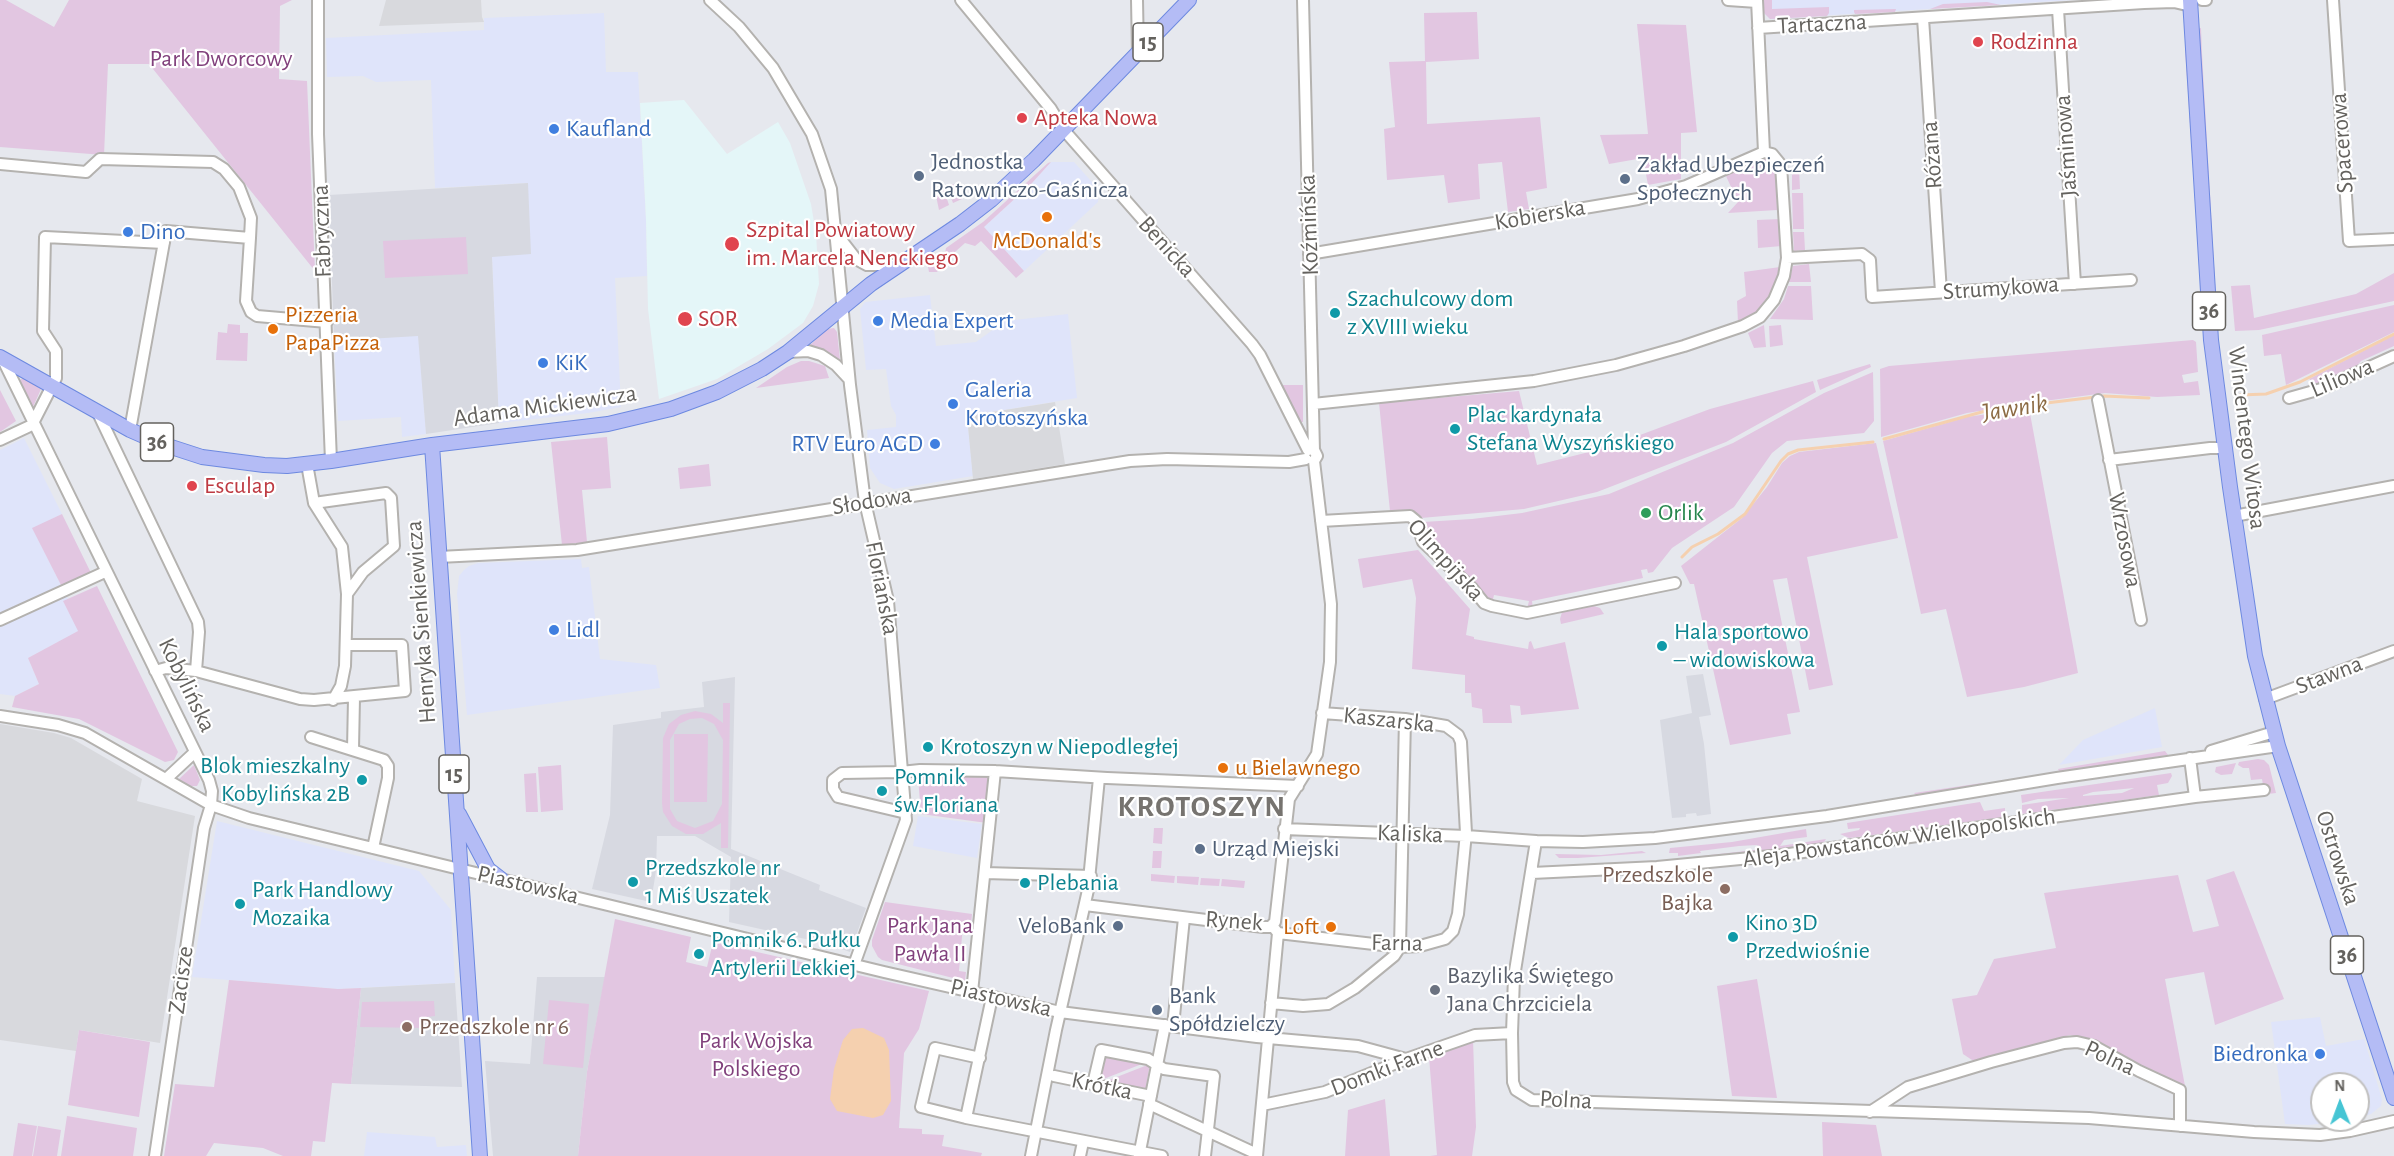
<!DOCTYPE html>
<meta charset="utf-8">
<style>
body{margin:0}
#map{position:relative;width:2394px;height:1156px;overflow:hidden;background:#e6e8ee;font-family:"Alegreya Sans",sans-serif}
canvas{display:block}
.north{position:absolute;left:2310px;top:1072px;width:60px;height:60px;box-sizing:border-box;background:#fff;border:2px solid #c1c0bf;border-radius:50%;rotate:359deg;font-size:16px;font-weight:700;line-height:24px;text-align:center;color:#64625e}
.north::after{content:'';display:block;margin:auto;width:21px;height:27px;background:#46c5d4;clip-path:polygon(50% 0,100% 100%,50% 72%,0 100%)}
</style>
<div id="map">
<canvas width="2394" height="1156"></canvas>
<div class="north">N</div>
</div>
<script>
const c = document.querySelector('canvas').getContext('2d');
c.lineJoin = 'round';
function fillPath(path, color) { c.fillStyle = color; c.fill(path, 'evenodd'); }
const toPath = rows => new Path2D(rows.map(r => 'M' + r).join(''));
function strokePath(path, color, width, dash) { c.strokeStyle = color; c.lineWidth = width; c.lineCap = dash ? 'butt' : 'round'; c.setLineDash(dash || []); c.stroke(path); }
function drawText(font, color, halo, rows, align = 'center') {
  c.font = font + ' "Alegreya Sans",sans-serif'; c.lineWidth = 4.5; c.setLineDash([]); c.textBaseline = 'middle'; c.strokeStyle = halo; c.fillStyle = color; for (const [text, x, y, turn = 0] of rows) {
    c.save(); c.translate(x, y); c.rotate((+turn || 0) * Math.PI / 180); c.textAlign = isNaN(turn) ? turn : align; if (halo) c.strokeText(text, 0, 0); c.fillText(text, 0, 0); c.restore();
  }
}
fillPath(toPath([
 [1764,0,2071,0,1770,19,1764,13],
 [604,13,606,72,638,72,646,220,647,276,615,278,621,407,588,413,499,423,492,256,528,183,435,188,431,80,376,82,363,76,327,77,326,38,484,30,484,18],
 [1051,162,1074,162,1099,190,1098,202,1024,271,984,227,1032,183],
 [930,295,936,346,976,342,1005,321,1068,314,1077,398,967,416,973,476,894,489,880,483,870,468,867,430,896,427,896,415,891,406,886,369,866,370,860,309,865,302],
 [419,335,426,434,402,437,401,417,338,421,334,341],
 [24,438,62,514,33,529,68,599,64,602,79,631,28,658,39,684,15,696,0,694,0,450],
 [581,559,582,568,589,567,600,659,656,665,660,688,467,715,457,594,459,576,464,570,469,566,478,563],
 [2155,708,2162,747,2059,765,2083,740],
 [918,816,982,824,977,858,913,846],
 [217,821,419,871,451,910,455,983,338,989,192,977],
 [2320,1017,2326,1046,2364,1039,2382,1099,2381,1106,2371,1114,2358,1118,2358,1084,2322,1084,2322,1120,2350,1120,2309,1125,2285,1124,2271,1022],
 [367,1132,435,1137,437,1147,466,1145,467,1156,364,1156]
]), '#dfe4fa');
fillPath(toPath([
 [386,0,481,0,482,17,484,22,379,26],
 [1055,402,1065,464,973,479,967,416],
 [0,724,54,733,71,738,142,779,137,801,195,816,160,1043,79,1030,76,1051,0,1040]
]), '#d8d9dd');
fillPath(toPath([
 [528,183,531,254,492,257,499,423,426,434,418,336,334,341,329,195],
 [1703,674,1711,715,1699,717,1704,744,1711,814,1697,816,1696,813,1686,814,1686,817,1672,818,1660,720,1692,713,1686,676],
 [735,677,731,849,820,885,819,890,866,908,850,952,828,944,729,922,731,857,695,836,657,836,656,871,651,902,592,889,610,815,613,725,661,718,661,712,704,707,702,682],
 [537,977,605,977,587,1072,578,1156,493,1156,485,1061,530,1064],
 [455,983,462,1087,351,1084,361,988]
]), '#d7d9e1');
fillPath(toPath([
 [684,100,727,154,778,122,790,143,811,204,816,234,819,284,813,306,803,323,768,349,717,379,659,399,648,309,646,219,640,103]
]), '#e4f6f8');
fillPath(toPath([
 [0,0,6,0,54,27,69,0,292,0,280,6,279,79,307,81,315,271,149,64,108,64,104,155,0,147],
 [1764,0,1772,0,1772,9,1829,7,1829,13,1827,16,1770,19,1764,13],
 [1987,2,2001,5,1930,9,1943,4],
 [1896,9,1895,12,1855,14,1854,12,1854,10],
 [1477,12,1479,59,1426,62,1427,124,1540,117,1547,188,1526,192,1529,209,1508,212,1502,162,1478,164,1480,199,1448,203,1444,175,1387,180,1384,129,1395,127,1389,62,1425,61,1424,13],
 [1637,24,1686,25,1697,132,1681,133,1681,179,1648,185,1643,158,1609,164,1600,135,1648,134],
 [2201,28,2202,53,2217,317,2215,316,2198,29],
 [2187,48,2203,317,2203,318,2185,50],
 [1767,157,1773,160,1779,172,1776,173,1777,210,1728,213,1738,202,1726,176],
 [1051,162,1032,183,984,227,1024,271,1016,278,981,241,975,246,965,243,946,260,944,258,946,248,983,222,1048,163],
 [1799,168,1800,189,1792,190,1792,175],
 [952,184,955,185,962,199,953,203,950,195,947,194,946,196,949,205,939,210,935,191],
 [1792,193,1803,193,1804,229,1793,229],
 [1780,219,1782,246,1758,248,1757,220],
 [1793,232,1804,232,1805,250,1794,251],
 [466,237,468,274,385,278,383,241],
 [930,260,941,260,943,263,937,272,929,272,927,262],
 [1809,264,1811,282,1789,282,1793,266],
 [1780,267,1778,278,1769,299,1755,315,1738,323,1737,301,1746,296,1744,272],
 [2394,273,2394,301,2259,330,2235,331,2231,286,2250,285,2254,318,2356,294],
 [1788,286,1811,286,1813,320,1770,319,1784,299],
 [2394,305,2394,332,2286,385,2281,354,2264,356,2262,335],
 [228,324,240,325,240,333,248,333,247,361,216,360,218,332,227,333],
 [1764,325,1766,347,1754,348,1748,333],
 [1781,325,1783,345,1770,347,1769,326],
 [834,328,837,332,840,360,824,351,808,347,827,329],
 [2394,335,2394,346,2361,361,2355,368,2318,385,2309,379],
 [2193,340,2196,342,2198,372,2182,375,2184,383,2198,381,2200,395,2157,397,2105,393,2029,403,1967,413,1881,437,1880,369,1889,366],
 [801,361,809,361,825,366,829,378,756,388,787,367],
 [1870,364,1871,367,1820,390,1817,380],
 [1873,372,1874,421,1864,433,1787,441,1772,453,1734,507,1672,548,1653,572,1648,573,1647,569,1641,570,1643,578,1532,601,1533,609,1527,609,1529,601,1494,595,1492,603,1429,543,1424,531,1423,522,1472,519,1522,513,1609,494,1733,443,1824,393],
 [23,378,41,389,33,407,20,383,20,380],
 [1813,381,1816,392,1726,442,1597,492,1524,509,1421,518,1412,511,1390,511,1379,403,1519,391,1537,465,1605,448,1710,409],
 [1281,385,1303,385,1303,422,1300,422],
 [0,390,16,421,0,432],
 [2029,408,2078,673,2024,687,1967,697,1946,609,1921,614,1883,441,1967,417],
 [607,437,611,488,582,490,587,542,562,545,551,442],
 [1876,443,1898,538,1807,557,1833,685,1809,690,1787,578,1773,580,1800,712,1787,714,1791,734,1730,745,1694,584,1690,584,1681,566,1742,518,1767,487,1782,463,1790,456,1799,452],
 [709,464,711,486,680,489,678,468],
 [62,514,91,573,62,587,32,528],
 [1418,550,1470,609,1466,635,1474,637,1474,639,1528,649,1529,642,1531,641,1534,649,1565,642,1579,709,1521,715,1520,706,1510,705,1512,723,1483,723,1482,709,1472,707,1471,693,1465,693,1465,675,1412,669,1416,598,1412,579,1363,588,1358,559],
 [97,586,178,752,174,760,165,762,79,719,12,707,15,696,39,684,28,658,78,631,63,601],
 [1591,605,1600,608,1604,614,1561,624,1560,619,1562,612],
 [723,703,730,703,728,848,721,848,721,823,703,834,686,834,672,826,663,812,662,803,663,738,669,724,681,715,695,711,711,714,723,723],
 [702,718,714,724,723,740,722,804,713,821,695,828,677,821,670,809,670,740,679,724,690,719],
 [674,734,708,734,707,802,674,802],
 [2165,751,2168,755,2061,773,2059,771,2058,769],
 [2258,759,2264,760,2269,765,2276,793,2268,794,2267,786,2263,785,2262,779,2251,780,2249,768,2243,768,2238,765,2239,762],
 [2236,763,2232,774,2221,775,2215,772,2216,767],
 [194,765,200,780,197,786,191,786,179,779],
 [561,765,563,810,541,812,538,767],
 [536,773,538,812,526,812,524,774],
 [2171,773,2172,776,2168,783,2157,785,2159,795,2022,814,2022,805,2069,798,2038,799,2022,803,2021,795],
 [2134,788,2122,793,2083,796,2083,795,2093,792],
 [922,775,993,777,987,823,921,814,918,777],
 [1982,783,1980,786,1917,796,1914,793],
 [1980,802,1984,811,2005,808,2005,815,2004,817,1858,837,1849,838,1840,834,1859,830,1860,828,1848,829,1847,823],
 [1154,828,1163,828,1162,844,1153,843],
 [1806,829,1807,837,1784,840,1780,846,1826,839,1824,842,1818,846,1782,851,1703,858,1702,856,1762,849,1757,845,1739,846,1700,851,1701,853,1678,856,1678,853,1669,853,1670,848,1732,842],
 [1153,851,1162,851,1161,868,1152,868],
 [1642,851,1646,853,1578,858,1559,858,1555,854,1601,855],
 [2234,871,2284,999,2215,1025,2204,972,2165,979,2185,1086,2140,1066,2100,1043,2070,1035,1975,1062,1963,1054,1952,999,1977,995,1994,959,2056,948,2044,893,2178,875,2193,932,2219,926,2206,880],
 [1151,874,1175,876,1174,883,1151,881],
 [1177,876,1199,877,1198,885,1177,883],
 [1201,878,1220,879,1219,886,1200,885],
 [1222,879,1245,881,1244,888,1221,886],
 [885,902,972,914,971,925,963,925,959,971,966,972,965,981,882,960,878,957,872,946,872,940],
 [615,919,691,937,686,962,707,967,713,942,929,991,919,1029,904,1053,899,1128,922,1129,922,1134,944,1135,942,1146,982,1153,981,1156,578,1156,587,1072],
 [1757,979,1777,1098,1732,1096,1717,986],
 [229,980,338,989,361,988,351,1084,332,1083,325,1142,313,1141,311,1156,283,1156,263,1148,214,1143,206,1156,164,1156,175,1084,214,1087],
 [549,1000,589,1004,583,1068,543,1064],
 [434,1001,435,1016,426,1017,426,1028,360,1027,362,1002],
 [79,1030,150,1042,139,1117,68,1105],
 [1473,1040,1476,1127,1472,1156,1430,1156,1437,1155,1429,1057],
 [1103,1056,1147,1062,1101,1080,1098,1079],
 [1150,1064,1145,1092,1104,1082],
 [1385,1099,1390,1156,1345,1156,1348,1110],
 [67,1116,137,1128,133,1156,61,1156],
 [1822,1122,1876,1125,1882,1156,1823,1156],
 [18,1123,37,1126,32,1156,13,1156],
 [38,1126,61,1130,57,1156,33,1156]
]), '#e2c6e1');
fillPath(toPath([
 [863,1028,884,1038,889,1050,891,1101,883,1115,873,1118,837,1111,830,1099,834,1069,843,1040,852,1029]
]), '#f5d0af');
strokePath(toPath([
 [2240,395,2266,394,2300,382,2394,334],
 [1884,439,1989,410,2104,396,2149,398],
 [1682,557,1692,547,1718,534,1745,514,1781,461,1788,454,1798,450,1873,442]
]), '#f5d0af', 3);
const minor = toPath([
 [318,0,318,134,331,461],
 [710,0,739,27,773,68,812,134,831,189,850,385,865,502,888,601,906,820,854,965],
 [961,0,1051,109,1063,129,1252,344,1260,355,1308,450],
 [1137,0,1138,53],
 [1303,0,1314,450,1317,456,1314,461],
 [1728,0,1757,2],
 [1757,0,1764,152],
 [2202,0,2206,0],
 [2333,0,2349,241,2394,239],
 [2058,9,2075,284],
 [1923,18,1941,292],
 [1758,28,2144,3,2174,2,2191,6],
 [0,164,86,172,100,159,213,162,224,169,239,187,251,218,250,238],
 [839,237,856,259,867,265,897,265],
 [1309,254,1638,199,1686,186,1764,152],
 [1787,258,1862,254,1870,260,1872,297,2131,280],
 [788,352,808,351,821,355,836,365,849,379],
 [2,358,209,780,212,791,211,805,204,828,155,1156],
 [2289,398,2321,389,2394,356],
 [2098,400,2141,620],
 [1313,404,1534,381,1616,365,1684,346,1743,326,1760,317,1774,300,1784,276,1787,258,1781,165,1772,154,1764,152],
 [98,413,198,622,199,632,196,671],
 [130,430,166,231,250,238,246,301,251,312,257,316,327,322],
 [0,440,32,425,56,378,56,351,43,331,45,237,164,243],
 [2109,460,2210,448,2225,448],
 [307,464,314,503,342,547,347,594,345,666,341,686,333,700],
 [314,503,386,493,391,498,394,546,363,572,347,594],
 [2234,516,2394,486],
 [1321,521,1410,516,1416,521,1423,542,1472,588,1484,603,1492,606,1527,613,1675,583],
 [439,557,577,550,1130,461,1167,459,1289,462,1306,459],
 [0,620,105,572],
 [155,671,166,668,196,671,300,699,314,700,405,691,402,645,346,645],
 [2265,699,2394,651],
 [0,716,58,725,85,733,211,805,249,818,884,972,1060,1012,1257,1037,1358,1046,1406,1059],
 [311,737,384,760,388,766,388,778,373,848],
 [353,749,354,698],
 [2211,751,2274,732],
 [2190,758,2195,797],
 [166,779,195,752],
 [906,813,838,797,833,789,833,780,842,773,901,772,920,770,995,771,1107,778,1298,786],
 [1284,829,1466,836,1536,841,1583,842,1655,838,1827,816,2057,778,2278,746],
 [1536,841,1514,977,1512,1033,1513,1082,1516,1090,1532,1100,2089,1118,2254,1132,2320,1135,2350,1131,2394,1121],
 [985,873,1091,876],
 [1532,873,1657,867,1782,855,2195,797,2264,790],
 [1085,905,1263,927,1270,927,1275,922,1289,799,1317,754,1330,662,1331,604,1314,461],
 [1278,933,1400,947,1420,946,1445,939,1453,931,1458,914,1466,833,1461,742,1458,735,1446,726,1405,719,1322,713],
 [1400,947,1405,719],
 [972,992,995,771],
 [1271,1003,1303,1006,1328,1004,1355,988,1394,956,1400,947],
 [1173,1026,1184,918],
 [980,1058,935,1048,921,1107,966,1118,1162,1156],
 [1054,1076,1151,1096],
 [1093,1084,1101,1050,1148,1059,1164,1069,1214,1076,1205,1156],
 [1149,1104,1257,1154],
 [1262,1105,1325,1092,1406,1059,1475,1035,1512,1033],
 [1870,1112,1908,1087,1991,1062,2064,1043,2077,1042,2094,1046,2139,1071,2180,1090,2180,1126],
 [966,1118,992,997],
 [1031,1156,1056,1030,1088,890,1099,778],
 [1080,1156,1083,1142],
 [1139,1156,1165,1025],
 [1257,1156,1278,933,1274,928]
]);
const major = toPath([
 [2190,0,2211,340,2230,487,2255,656,2278,746,2394,1098],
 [0,357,130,430,162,444,202,457,264,465,287,466,331,461,432,445,608,424,671,409,717,392,762,369,788,352,871,284,960,224,991,200,1034,160,1189,0],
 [432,445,480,1156],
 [459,814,488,869,501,879]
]);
strokePath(minor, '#b4b2af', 14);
strokePath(major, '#6d89e0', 16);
strokePath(minor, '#fff', 10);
strokePath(major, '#b4bcf5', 14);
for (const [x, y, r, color] of [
 [1978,42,6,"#e0444e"],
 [1022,118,6,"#e0444e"],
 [554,129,6,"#3f7fe0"],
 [919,176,6,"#5c6f8a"],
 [1625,179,6,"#5c6f8a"],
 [1047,217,6,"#e8710a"],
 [128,232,6,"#3f7fe0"],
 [732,244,8,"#e0444e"],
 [1335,313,6,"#0f9aa8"],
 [685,319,8,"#e0444e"],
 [878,321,6,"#3f7fe0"],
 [273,329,6,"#e8710a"],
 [543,363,6,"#3f7fe0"],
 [953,404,6,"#3f7fe0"],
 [1455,429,6,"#0f9aa8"],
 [935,444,6,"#3f7fe0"],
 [192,486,6,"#e0444e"],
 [1646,513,6,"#2e9e5b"],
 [554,630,6,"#3f7fe0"],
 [1662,646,6,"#0f9aa8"],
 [928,747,6,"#0f9aa8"],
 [1223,768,6,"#e8710a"],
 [362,780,6,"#0f9aa8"],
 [882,791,6,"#0f9aa8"],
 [1200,849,6,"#5c6f8a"],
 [633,882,6,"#0f9aa8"],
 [1025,883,6,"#0f9aa8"],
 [1725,889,6,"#8d6e63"],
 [240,904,6,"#0f9aa8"],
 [1118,926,6,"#5c6f8a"],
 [1331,927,6,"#e8710a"],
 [1733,937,6,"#0f9aa8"],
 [699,954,6,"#0f9aa8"],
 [1435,990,6,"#6b7280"],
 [1157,1010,6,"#5c6f8a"],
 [407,1027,6,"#8d6e63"],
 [2320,1054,6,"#3f7fe0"]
]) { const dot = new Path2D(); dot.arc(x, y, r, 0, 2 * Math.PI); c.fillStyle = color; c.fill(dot); strokePath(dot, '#fff', 2); }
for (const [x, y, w] of [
 [1148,42,30],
 [2209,311,33],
 [157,442,33],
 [454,774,30],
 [2347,955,33]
]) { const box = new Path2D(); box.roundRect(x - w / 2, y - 19, w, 38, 4.5); c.fillStyle = '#fff'; c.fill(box); strokePath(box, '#64625e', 1.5); }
drawText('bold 22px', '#64625e', null, [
 ["15",1148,42],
 ["36",2209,311],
 ["36",157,442],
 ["15",454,774],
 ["36",2347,955]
]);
drawText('24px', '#64625e', '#fff', [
 ["Tartaczna",1822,24,-3],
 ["Spacerowa",2342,143,-94],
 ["Jaśminowa",2066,146,-94],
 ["Różana",1932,155,-94],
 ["Kobierska",1540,215,-10],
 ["Koźmińska",1309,225,-92],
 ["Fabryczna",322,231,-92],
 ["Benicka",1167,247,48],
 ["Strumykowa",2001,288,-4],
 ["Liliowa",2342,378,-23],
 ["Adama Mickiewicza",545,406,-8],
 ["Wincentego Witosa",2247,438,83],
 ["Słodowa",872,501,-9],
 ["Wrzosowa",2125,540,79],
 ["Olimpijska",1446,560,48],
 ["Floriańska",882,588,79],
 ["Henryka Sienkiewicza",421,622,-94],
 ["Stawna",2329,675,-21],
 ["Kobylińska",187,685,64],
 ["Kaszarska",1389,720,6],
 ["Kaliska",1410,834,2],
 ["Aleja Powstańców Wielkopolskich",1899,838,-8],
 ["Ostrowska",2338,858,72],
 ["Piastowska",528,885,13],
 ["Rynek",1234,921,4],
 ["Farna",1397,943,1],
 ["Zacisze",181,980,-82],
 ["Piastowska",1001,998,13],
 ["Polna",2110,1058,25],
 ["Domki Farne",1387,1068,-21],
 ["Krótka",1102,1086,12],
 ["Polna",1566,1100,3]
]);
drawText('24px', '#be3a42', '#fff', [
 ["Rodzinna",1990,42],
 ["Apteka Nowa",1034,118],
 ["Szpital Powiatowy",746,230],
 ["im. Marcela Nenckiego",746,258],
 ["SOR",698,319],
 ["Esculap",204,486]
], 'left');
drawText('24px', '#81407c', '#fff', [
 ["Park Dworcowy",221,59],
 ["Park Jana",930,926],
 ["Pawła II",930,954],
 ["Park Wojska",756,1041],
 ["Polskiego",756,1069]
]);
drawText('24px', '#366cbe', '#fff', [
 ["Kaufland",566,129],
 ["Dino",140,232],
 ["Media Expert",890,321],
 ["KiK",555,363],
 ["Galeria",965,390],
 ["Krotoszyńska",965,418],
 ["RTV Euro AGD",923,444,"right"],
 ["Lidl",566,630],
 ["Biedronka",2308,1054,"right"]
], 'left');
drawText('24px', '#4e5e75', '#fff', [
 ["Jednostka",931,162],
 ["Ratowniczo-Gaśnicza",931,190],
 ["Zakład Ubezpieczeń",1637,165],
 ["Społecznych",1637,193],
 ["Urząd Miejski",1212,849],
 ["VeloBank",1106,926,"right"],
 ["Bank",1169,996],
 ["Spółdzielczy",1169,1024]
], 'left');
drawText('24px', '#c56008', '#fff', [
 ["McDonald's",1047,241,"center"],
 ["Pizzeria",285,315],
 ["PapaPizza",285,343],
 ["u Bielawnego",1235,768],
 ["Loft",1319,927,"right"]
], 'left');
drawText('24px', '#0d838f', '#fff', [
 ["Szachulcowy dom",1347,299],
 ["z XVIII wieku",1347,327],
 ["Plac kardynała",1467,415],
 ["Stefana Wyszyńskiego",1467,443],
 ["Hala sportowo",1674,632],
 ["– widowiskowa",1674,660],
 ["Krotoszyn w Niepodległej",940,747],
 ["Blok mieszkalny",350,766,"right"],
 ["Kobylińska 2B",350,794,"right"],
 ["Pomnik",894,777],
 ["św.Floriana",894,805],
 ["Przedszkole nr",645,868],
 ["1 Miś Uszatek",645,896],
 ["Plebania",1037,883],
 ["Park Handlowy",252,890],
 ["Mozaika",252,918],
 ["Kino 3D",1745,923],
 ["Przedwiośnie",1745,951],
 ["Pomnik 6. Pułku",711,940],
 ["Artylerii Lekkiej",711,968]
], 'left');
drawText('24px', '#27864d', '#fff', [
 ["Orlik",1658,513]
], 'left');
drawText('24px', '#785e54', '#fff', [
 ["Przedszkole",1713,875],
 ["Bajka",1713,903],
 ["Przedszkole nr 6",419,1027,"left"]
], 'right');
drawText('24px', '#5b616d', '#fff', [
 ["Bazylika Świętego",1447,976],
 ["Jana Chrzciciela",1447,1004]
], 'left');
drawText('italic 26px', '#8c6b44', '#fff', [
 ["Jawnik",2015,408,-9]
]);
c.letterSpacing = '1.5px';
drawText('bold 30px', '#76736f', '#fff', [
 ["KROTOSZYN",1202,807]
]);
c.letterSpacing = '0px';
</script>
